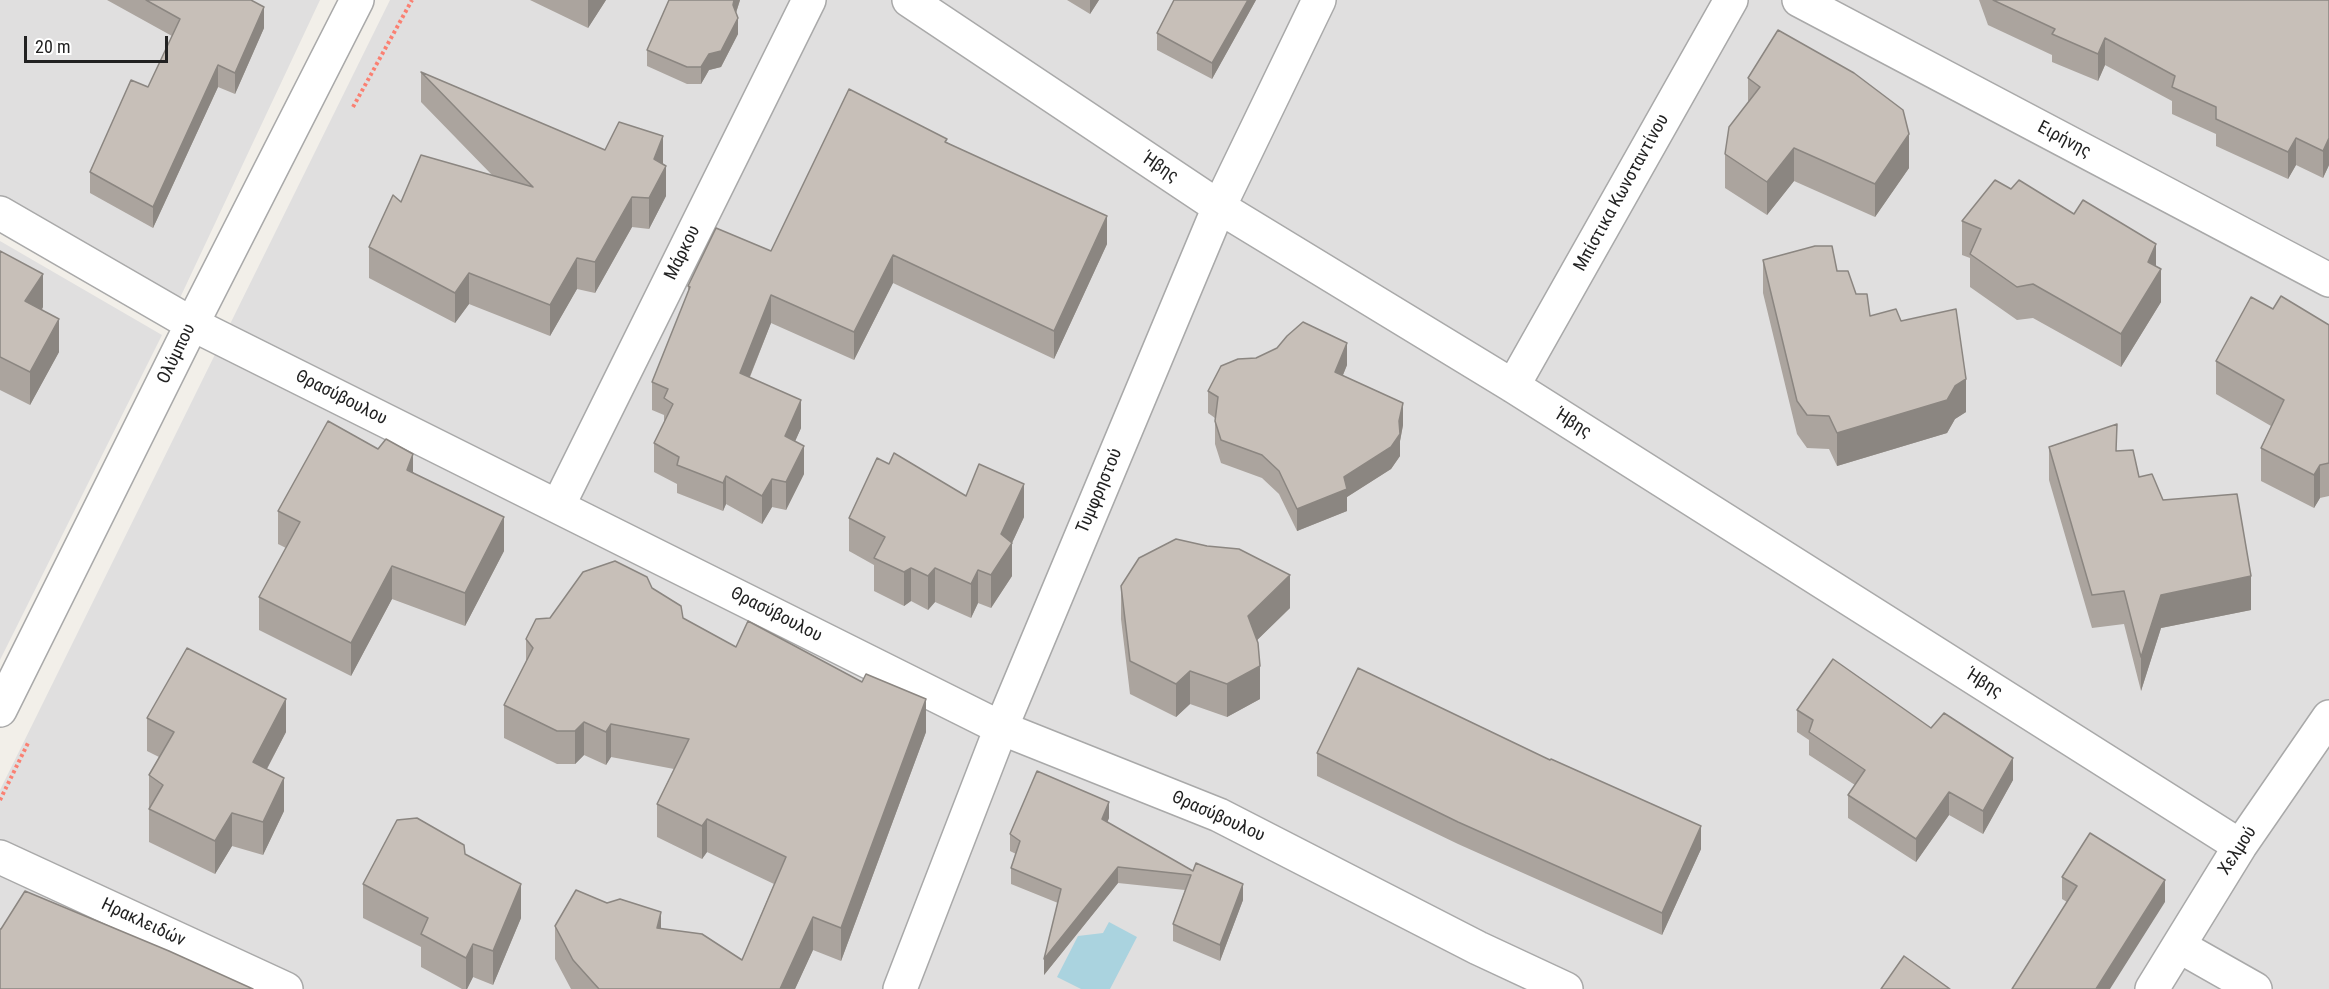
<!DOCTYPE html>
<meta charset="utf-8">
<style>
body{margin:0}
#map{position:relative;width:2329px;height:989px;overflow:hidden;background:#f2efe9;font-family:"Roboto Condensed",sans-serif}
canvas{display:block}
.scale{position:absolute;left:24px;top:36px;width:144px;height:27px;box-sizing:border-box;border:3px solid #222;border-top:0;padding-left:8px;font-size:18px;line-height:21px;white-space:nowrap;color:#222;-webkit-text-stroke:4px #fff;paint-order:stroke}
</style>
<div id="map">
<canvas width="2329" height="989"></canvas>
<div class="scale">20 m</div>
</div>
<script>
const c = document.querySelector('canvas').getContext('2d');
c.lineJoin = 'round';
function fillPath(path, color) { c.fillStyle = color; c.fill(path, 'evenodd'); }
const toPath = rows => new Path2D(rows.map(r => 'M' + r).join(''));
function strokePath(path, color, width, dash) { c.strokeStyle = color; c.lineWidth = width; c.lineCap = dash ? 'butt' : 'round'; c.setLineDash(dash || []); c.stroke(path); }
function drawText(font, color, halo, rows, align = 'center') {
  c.font = font + ' "Roboto Condensed",sans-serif'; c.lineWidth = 6; c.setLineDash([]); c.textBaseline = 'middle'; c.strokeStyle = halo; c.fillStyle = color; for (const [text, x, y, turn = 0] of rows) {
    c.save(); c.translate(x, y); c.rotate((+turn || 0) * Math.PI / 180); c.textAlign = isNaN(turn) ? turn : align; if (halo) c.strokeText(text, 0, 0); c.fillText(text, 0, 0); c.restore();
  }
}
fillPath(toPath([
 [0,0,320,0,179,300,0,196],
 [390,0,2329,0,2329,989,0,989,0,790],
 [0,241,162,335,0,660]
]), '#e0dfdf');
fillPath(toPath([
 [1109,922,1137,937,1110,989,1081,989,1057,977,1078,936,1103,933]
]), '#aad3df');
const minor = toPath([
 [909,0,1219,207,1513,386,2240,846],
 [1799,0,2329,280],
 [0,213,192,324,1001,728,1219,815,1478,948,1566,989],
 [1513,386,1731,0],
 [558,506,809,0],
 [0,710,192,324,357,0],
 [0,857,286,989],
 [2179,946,2255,989],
 [900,989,1001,728,1219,207,1319,0],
 [2152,989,2240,846,2329,717]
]);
strokePath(minor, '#a9a9a9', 36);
strokePath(toPath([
 [353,107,412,0],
 [0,800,29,741]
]), '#fa8072', 4, [3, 3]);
strokePath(minor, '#fff', 33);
fillPath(toPath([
 [107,0,251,0,264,28,235,94,218,87,153,228,90,193,90,172,148,87,172,36],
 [530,0,606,0,588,28],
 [669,0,740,0,736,13,738,34,721,67,709,70,701,84,687,84,647,66,647,50],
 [1067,0,1099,0,1090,14],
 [1174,0,1256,0,1212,79,1157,50,1157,33],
 [1979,0,2329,0,2329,165,2323,178,2296,165,2288,179,2216,146,2216,134,2172,114,2172,101,2105,65,2098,81,2052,62,2052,55,1988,25],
 [421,72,605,150,663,164,666,196,649,229,632,227,595,293,577,289,550,336,469,304,455,323,369,278,369,247,401,202,492,175,421,102],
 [1748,78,1909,168,1875,217,1794,181,1767,215,1725,188,1725,154,1748,103],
 [947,142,1107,244,1054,359,893,283,854,360,771,323,750,377,801,428,795,441,804,474,786,510,772,507,762,524,726,504,723,511,677,493,677,484,654,472,654,443,664,423,664,415,652,410,652,382,688,292,688,286,771,251],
 [2011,189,2156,266,2161,302,2121,367,2033,318,2017,320,1970,287,1970,258,1962,255,1962,221],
 [0,251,43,307,42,310,59,352,30,405,0,390],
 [1763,260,1837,271,1856,294,1870,316,1901,321,1966,412,1955,419,1947,433,1837,466,1829,449,1807,448,1797,434,1763,293],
 [2273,309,2329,325,2329,496,2320,498,2314,508,2261,481,2261,448,2271,426,2216,394,2216,361],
 [1347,365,1343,375,1403,425,1400,441,1400,456,1391,469,1347,497,1347,511,1297,531,1279,494,1262,478,1221,463,1215,444,1215,418,1208,413,1208,391],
 [2049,447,2117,451,2139,477,2163,500,2251,610,2161,628,2141,691,2124,624,2092,628,2049,480],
 [889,464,966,496,1024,517,1012,543,1012,576,991,608,978,603,971,618,935,602,928,610,911,601,904,606,874,591,874,565,849,551,849,518],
 [413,472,504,551,465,626,392,599,351,676,259,630,259,597,286,548,278,544,278,511],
 [1121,586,1290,608,1257,640,1260,699,1227,717,1190,704,1176,717,1130,694,1121,619],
 [652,588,683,618,736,647,926,732,841,961,813,950,795,989,571,989,555,959,555,926,661,929,742,960,774,884,707,852,702,859,657,837,657,804,674,769,611,757,606,765,584,755,575,764,557,764,504,738,504,705,526,662,526,639,550,618],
 [1797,710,1931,728,2013,780,1983,834,1949,815,1916,862,1848,818,1848,795,1855,785,1809,755,1809,740,1797,732],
 [147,718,286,732,267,769,284,811,263,855,232,846,215,874,149,842,149,775,159,757,147,751],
 [1317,753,1701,849,1662,935,1458,844,1317,776],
 [1109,818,1107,822,1243,900,1220,961,1173,941,1173,924,1185,890,1118,883,1044,975,1058,903,1011,884,1011,868,1016,854,1010,851,1010,834],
 [465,854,521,918,493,985,473,977,467,989,462,989,421,967,421,947,363,918,363,884],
 [2062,877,2165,902,2067,902,2062,899]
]), '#aba49e');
fillPath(toPath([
 [588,0,606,0,588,28],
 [734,0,740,0,733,22,733,5],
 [1090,0,1099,0,1090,14],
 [1248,0,1256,0,1212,79,1212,63],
 [264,7,264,28,235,94,235,73],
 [738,18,738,34,721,67,709,70,701,84,701,67,709,54],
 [2105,38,2105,65,2098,81,2098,54],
 [218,65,218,87,153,228,153,207],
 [1909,134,1909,168,1875,217,1875,184],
 [663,136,663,167,666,166,666,196,649,229,649,198,654,159],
 [2296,138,2296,165,2288,179,2288,152],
 [2329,138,2329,165,2323,178,2323,151],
 [1794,148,1794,181,1767,215,1767,182],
 [632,197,632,227,595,293,595,262],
 [1107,216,1107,244,1054,359,1054,331],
 [2156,244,2156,277,2161,269,2161,302,2121,367,2121,334,2148,262],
 [893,255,893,283,854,360,854,332],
 [577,258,577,289,550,336,550,305],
 [469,273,469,304,455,323,455,293],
 [43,274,43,307,25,334,25,301],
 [771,295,771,323,740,401,740,373],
 [59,319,59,352,30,405,30,372],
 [1347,343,1347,365,1335,394,1335,372],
 [1966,379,1966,412,1955,419,1947,433,1837,466,1837,433,1955,386],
 [801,400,801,428,785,464,785,436],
 [1403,403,1403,425,1400,441,1400,456,1391,469,1347,497,1347,511,1297,531,1297,509,1344,477,1399,421],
 [804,446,804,474,786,510,786,482],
 [413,454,413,487,407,470],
 [2320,465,2320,498,2314,508,2314,475],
 [726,476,726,504,723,511,723,483],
 [772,479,772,507,762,524,762,496],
 [1024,484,1024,517,1011,545,1012,543,1012,576,991,608,991,575,1001,534],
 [504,517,504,551,465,626,465,593],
 [392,566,392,599,351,676,351,643],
 [911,568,911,601,904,606,904,572],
 [935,568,935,602,928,610,928,576],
 [978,570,978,603,971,618,971,584],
 [1290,575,1290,608,1248,649,1248,616],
 [2251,576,2251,610,2161,628,2141,691,2141,657,2161,595],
 [1260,666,1260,699,1227,717,1227,684],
 [1190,671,1190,704,1176,717,1176,684],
 [286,699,286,732,253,795,253,762],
 [926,699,926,732,841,961,841,928],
 [584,722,584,755,575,764,575,731],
 [611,724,611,757,606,765,606,732],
 [2013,758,2013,780,1983,834,1983,811],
 [284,778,284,811,263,855,263,822],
 [1949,792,1949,815,1916,862,1916,839],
 [1109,802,1109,818,1102,835,1102,819],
 [232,813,232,846,215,874,215,841],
 [707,819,707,852,702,859,702,826],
 [1701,826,1701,849,1662,935,1662,913],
 [1118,867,1118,883,1044,975,1044,959],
 [2165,880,2165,902,2110,989,2096,989],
 [521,884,521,918,493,985,493,951],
 [1243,884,1243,900,1220,961,1220,945],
 [661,912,661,945,657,928],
 [813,917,813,950,795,989,780,989],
 [473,944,473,977,467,989,466,989,466,958]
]), '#8b8681');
const building = toPath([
 [146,0,251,0,264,7,235,73,218,65,153,207,90,172,131,80,148,87,180,19,146,0],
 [669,0,734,0,733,5,738,18,721,51,709,54,701,67,687,67,647,50,669,0],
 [1174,0,1248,0,1212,63,1157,33,1174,0],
 [1993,0,2329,0,2329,138,2323,151,2296,138,2288,152,2216,119,2216,107,2172,87,2175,76,2105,38,2098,54,2052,34,2055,29,1993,0],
 [1778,30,1854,73,1903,110,1909,134,1875,184,1794,148,1767,182,1725,154,1729,127,1760,87,1748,78,1778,30],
 [421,72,605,150,619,122,663,136,654,159,666,166,649,198,632,197,595,262,577,258,550,305,469,273,455,293,369,247,393,195,401,202,421,155,533,187,421,72],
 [849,89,947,139,945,142,1107,216,1054,331,893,255,854,332,771,295,740,373,801,400,785,436,804,446,786,482,772,479,762,496,726,476,723,483,677,465,679,457,654,443,673,404,664,398,668,389,652,382,690,287,688,286,716,228,771,251,849,89],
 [1995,180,2011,189,2019,180,2074,214,2083,200,2156,244,2148,262,2161,269,2121,334,2033,284,2017,287,1970,254,1981,229,1962,221,1995,180],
 [1815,246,1832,246,1837,271,1848,271,1856,294,1867,294,1870,316,1896,309,1901,321,1956,309,1966,379,1955,386,1947,400,1837,433,1829,416,1807,415,1797,401,1763,260,1815,246],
 [0,251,43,274,25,301,59,319,30,372,0,357,0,251],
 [2281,296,2329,325,2329,463,2320,465,2314,475,2261,448,2284,400,2216,361,2251,297,2273,309,2281,296],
 [1303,322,1347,343,1335,372,1403,403,1399,421,1400,434,1391,447,1344,477,1347,489,1297,509,1279,471,1262,455,1221,440,1215,421,1218,397,1208,391,1221,366,1238,359,1256,358,1277,348,1287,336,1303,322],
 [328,421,378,449,386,439,413,454,407,470,504,517,465,593,392,566,351,643,259,597,300,522,278,511,328,421],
 [2117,424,2116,451,2133,450,2139,477,2152,474,2163,500,2237,494,2251,576,2161,595,2141,657,2124,591,2092,595,2049,447,2117,424],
 [894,453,966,496,979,464,1024,484,1001,534,1012,543,991,575,978,570,971,584,935,568,928,576,911,568,904,572,874,558,885,537,849,518,877,458,889,464,894,453],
 [1176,539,1207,546,1239,549,1290,575,1248,616,1258,643,1260,666,1227,684,1190,671,1176,684,1130,661,1121,586,1139,558,1176,539],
 [615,561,647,577,652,588,681,606,683,618,736,647,748,621,862,682,866,674,926,699,841,928,813,917,780,989,599,989,573,960,555,926,576,890,607,903,620,899,661,912,657,928,702,934,742,960,786,857,707,819,702,826,657,804,689,739,611,724,606,732,584,722,575,731,557,731,504,705,533,648,526,639,536,619,550,618,583,572,615,561],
 [187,648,286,699,253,762,284,778,263,822,232,813,215,841,149,809,163,785,149,775,174,732,147,718,187,648],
 [1833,659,1931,728,1944,713,2013,758,1983,811,1949,792,1916,839,1848,795,1865,770,1809,732,1813,720,1797,710,1833,659],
 [1358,668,1550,760,1551,759,1701,826,1662,913,1458,822,1317,753,1358,668],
 [1037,771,1109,802,1102,819,1193,871,1196,863,1243,884,1220,945,1173,924,1191,875,1118,867,1044,959,1061,889,1011,868,1020,841,1010,834,1037,771],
 [417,818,464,845,465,854,521,884,493,951,473,944,466,958,421,934,428,918,363,884,397,820,417,818],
 [2090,833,2165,880,2096,989,2012,989,2077,886,2062,877,2090,833],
 [25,891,169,951,253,989,0,989,0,929,1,929,25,891],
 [1904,956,1950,989,1881,989,1904,956]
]);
fillPath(building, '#c7bfb8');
strokePath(building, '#8b8681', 1.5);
drawText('18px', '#222', '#fff', [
 ["Ειρήνης",2064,140,28],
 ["Ήβης",1160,168,34],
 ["Mπίστικα Κωνσταντίνου",1622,193,-61],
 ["Μάρκου",683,253,-64],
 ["Ολύμπου",177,354,-64],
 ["Θρασύβουλου",341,398,27],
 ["Ήβης",1573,424,32],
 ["Τυμφρηστού",1100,491,-67],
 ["Θρασύβουλου",776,615,27],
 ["Ήβης",1984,684,32],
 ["Θρασύβουλου",1218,817,24],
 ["Χελμού",2238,851,-57],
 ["Ηρακλειδών",143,923,25]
]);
</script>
